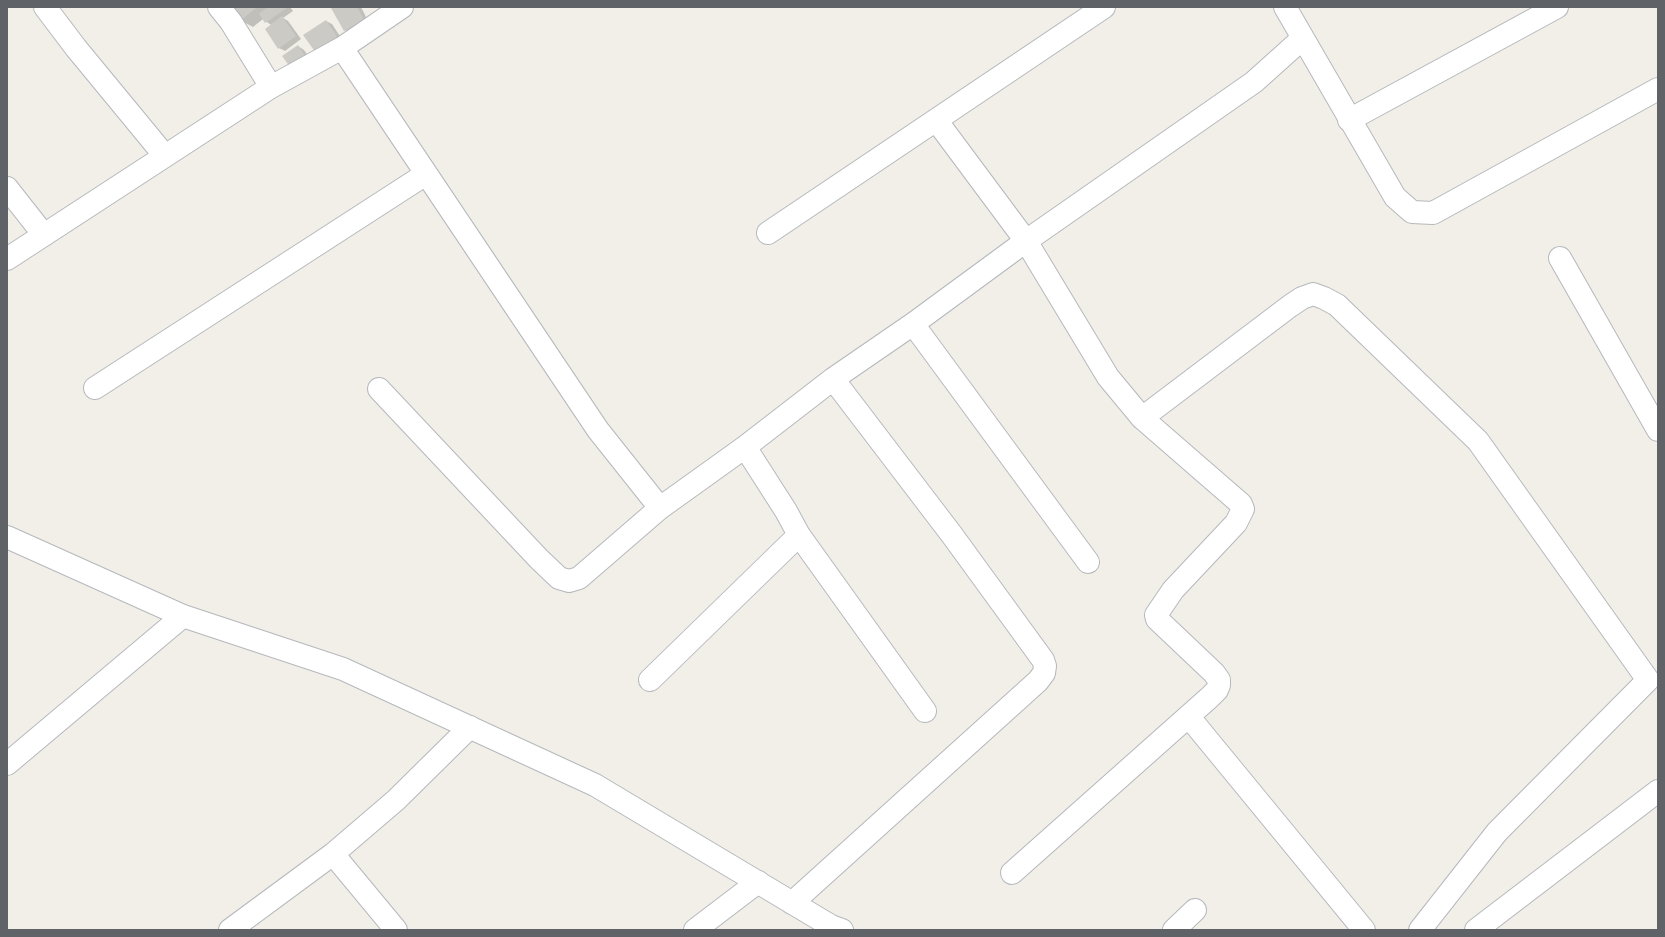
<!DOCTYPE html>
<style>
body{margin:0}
#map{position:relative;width:1665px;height:937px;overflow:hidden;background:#f1efe8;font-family:"Roboto Condensed",sans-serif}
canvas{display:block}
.frame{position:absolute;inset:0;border:8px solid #5f6368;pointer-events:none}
</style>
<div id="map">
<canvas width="1665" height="937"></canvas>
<div class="frame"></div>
</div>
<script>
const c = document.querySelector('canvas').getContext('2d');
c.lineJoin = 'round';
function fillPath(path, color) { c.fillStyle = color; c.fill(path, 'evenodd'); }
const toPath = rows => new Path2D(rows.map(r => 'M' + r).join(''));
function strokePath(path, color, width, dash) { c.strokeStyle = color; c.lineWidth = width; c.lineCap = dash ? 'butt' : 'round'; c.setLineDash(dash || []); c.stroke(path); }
fillPath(toPath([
 [233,7,290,7,293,11,283,18,288,21,301,39,285,51,279,48,271,25,263,19,253,27,240,20],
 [335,7,361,7,369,23,351,34,345,30],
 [326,21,332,24,343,41,322,56],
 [298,46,304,50,311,60,296,70]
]), '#0003');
fillPath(toPath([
 [232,7,257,7,240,21],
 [268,7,288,7,265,23,259,14],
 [333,7,357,7,364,20,344,31,331,8],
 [282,16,296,36,278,49,265,29],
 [326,20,338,38,316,53,303,35],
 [298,45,305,56,290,67,282,56]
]), '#cccac5');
const minor = toPath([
 [45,7,76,48,165,156],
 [219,7,231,22,271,87],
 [1285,7,1395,197,1412,212,1433,213,1658,89],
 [342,48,598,430,660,508],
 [936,120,1026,241,1108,377,1142,418,1290,306,1302,298,1313,294,1324,298,1337,305,1478,441,1648,680,1497,832,1420,930],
 [1349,120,1557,7],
 [7,188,44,235],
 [768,233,1104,7],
 [1560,258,1658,430],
 [7,259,271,87,342,48,402,7],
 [913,324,1088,562],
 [95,388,426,174],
 [379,389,539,559,559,578,569,581,579,578,660,508,745,447],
 [650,680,799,535],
 [925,711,799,535,786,511,745,447,833,379,913,324,1026,241,1254,82,1303,38],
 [1189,717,1364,930],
 [7,764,183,616],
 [333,854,396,930],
 [1012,873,1210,697,1217,690,1219,685,1219,680,1214,673,1157,619,1156,615,1173,590,1236,523,1243,509,1241,504,1142,418],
 [792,903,1038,681,1044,673,1045,666,1043,660,952,535,833,379],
 [230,930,333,854,396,800,470,727],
 [695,930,758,882],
 [1174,930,1195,910],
 [1476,930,1658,791]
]);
const tertiary = toPath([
 [7,537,183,616,343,669,595,785,831,926,842,930]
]);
strokePath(minor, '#b5b8bc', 24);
strokePath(tertiary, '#b5b8bc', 24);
strokePath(minor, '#fff', 22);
strokePath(tertiary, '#fff', 22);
</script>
